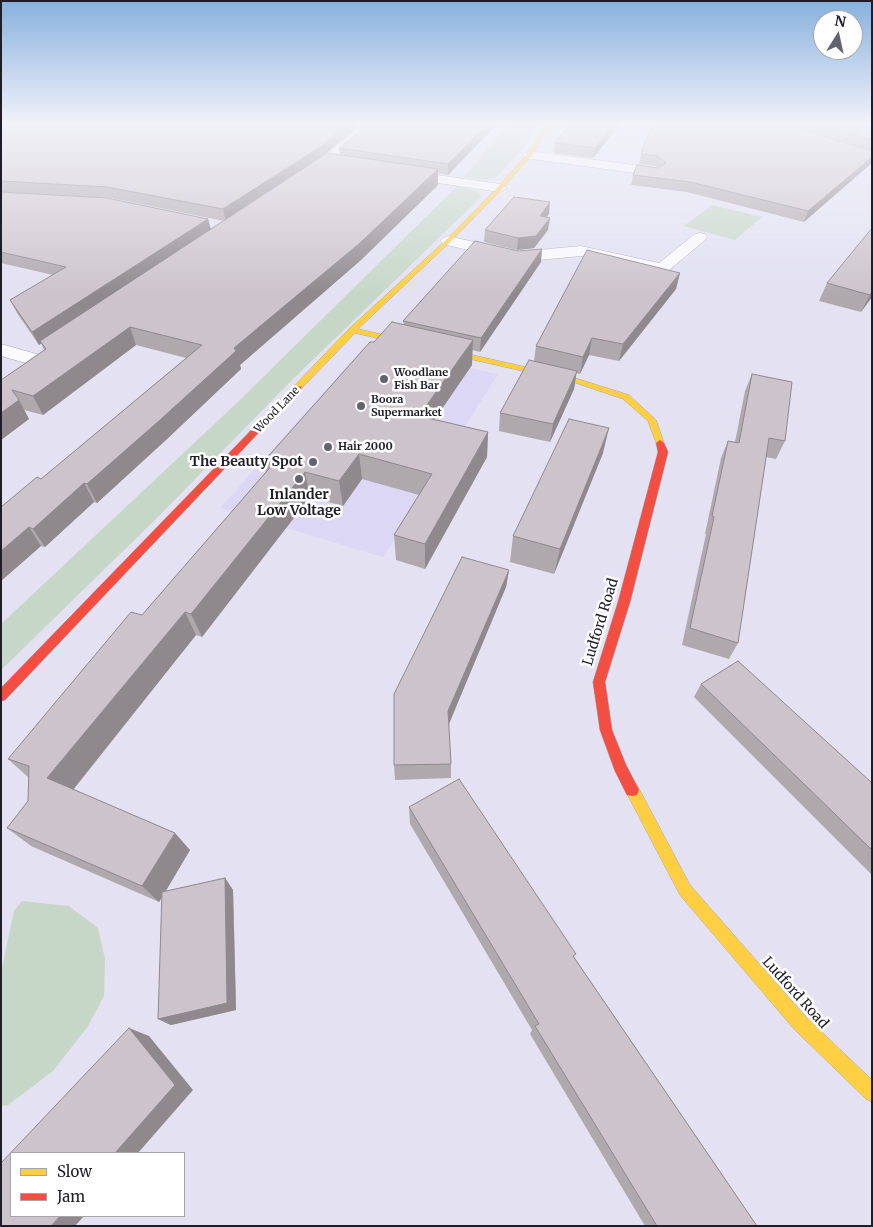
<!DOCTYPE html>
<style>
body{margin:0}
#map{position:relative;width:873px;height:1227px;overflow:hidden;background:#e3e1f2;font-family:Merriweather,serif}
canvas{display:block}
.frame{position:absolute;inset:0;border:2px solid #1e1d28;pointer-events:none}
.legend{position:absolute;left:10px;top:1152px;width:175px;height:65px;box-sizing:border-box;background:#fff;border:1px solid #a5a5a9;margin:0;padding:6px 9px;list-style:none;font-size:15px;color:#1e1d28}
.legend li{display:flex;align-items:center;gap:10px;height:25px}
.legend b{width:25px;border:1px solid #a5a5a9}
.north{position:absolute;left:813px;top:10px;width:50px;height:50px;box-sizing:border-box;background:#fff;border:1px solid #a5a5a9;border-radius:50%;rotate:10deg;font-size:14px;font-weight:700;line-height:20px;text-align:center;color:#1e1d28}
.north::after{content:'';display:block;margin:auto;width:18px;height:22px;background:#63626f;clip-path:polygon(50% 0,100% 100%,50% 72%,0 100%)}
</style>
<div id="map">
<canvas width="873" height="1227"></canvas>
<div class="frame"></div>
<ul class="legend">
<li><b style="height:6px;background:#ffcf43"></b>Slow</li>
<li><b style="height:6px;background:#f24e42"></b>Jam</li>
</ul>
<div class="north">N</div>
</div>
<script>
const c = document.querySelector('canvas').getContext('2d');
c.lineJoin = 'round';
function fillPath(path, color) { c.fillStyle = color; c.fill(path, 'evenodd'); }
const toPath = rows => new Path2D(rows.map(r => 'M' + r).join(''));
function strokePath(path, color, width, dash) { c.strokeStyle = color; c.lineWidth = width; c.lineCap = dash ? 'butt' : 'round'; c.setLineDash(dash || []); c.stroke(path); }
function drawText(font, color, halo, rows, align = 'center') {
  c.font = font + ' Merriweather,serif'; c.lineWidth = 5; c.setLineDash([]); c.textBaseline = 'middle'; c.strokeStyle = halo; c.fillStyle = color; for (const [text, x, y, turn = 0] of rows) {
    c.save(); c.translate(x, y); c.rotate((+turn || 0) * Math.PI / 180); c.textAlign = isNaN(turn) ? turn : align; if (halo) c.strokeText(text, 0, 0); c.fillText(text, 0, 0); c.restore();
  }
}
fillPath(toPath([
 [365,346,498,374,383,557,220,508]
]), '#dbd7f4');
fillPath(toPath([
 [509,123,541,123,523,148,496,178,486,180,464,177],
 [457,186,477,191,481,197,290,382,156,519,1,670,1,624,240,400],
 [712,205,762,217,735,240,684,226],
 [22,901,69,906,98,928,105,959,104,996,88,1026,53,1071,8,1105,1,1106,1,973,14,911]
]), '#c6d7c7');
const street = toPath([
 [365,123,375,123,377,125,330,165,310,179,300,179,299,176,300,173,322,159,365,123],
 [529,151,656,168,662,172,656,176,525,158,523,155,529,151],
 [402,170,500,184,507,188,500,192,397,177,396,174,402,170],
 [700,233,705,234,707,237,705,240,668,271,662,273,581,256,517,262,443,244,440,241,443,238,448,236,517,252,581,246,659,263,695,234,700,233],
 [1,344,40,355,42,359,40,363,33,365,1,356,1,344]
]);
const slow = toPath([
 [549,123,553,123,531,156,502,189,450,242,358,329,578,379,629,395,656,420,664,443,663,445,657,445,648,421,623,399,576,383,355,333,301,389,295,389,295,385,350,328,446,240,498,187,527,154,549,123],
 [632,784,637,785,690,885,806,1017,872,1080,872,1102,866,1099,794,1029,680,895,625,790,627,785,632,784]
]);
const jam = toPath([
 [295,385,302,387,5,700,1,701,1,688,295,385],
 [660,440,664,443,668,452,630,602,605,682,612,730,626,765,639,790,637,795,632,796,627,795,615,771,600,730,593,682,618,602,658,452,656,443,660,440]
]);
strokePath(street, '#a9a7b4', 1);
strokePath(slow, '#a9a7b4', 1);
strokePath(jam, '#a9a7b4', 1);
fillPath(street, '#fbfafd');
fillPath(slow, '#ffcf43');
fillPath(jam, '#f24e42');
fillPath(toPath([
 [1,123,362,123,323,155,340,155,339,148,498,123,448,175,438,173,438,185,361,260,240,365,241,369,167,439,97,503,94,502,45,547,41,546,1,581,41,479,186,358,136,345,43,415,24,410,29,419,1,440,1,380,44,350,41,343,39,345,17,313,10,300,53,275,1,263,1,192,208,219,211,229,224,221,111,198,1,192],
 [571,123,621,123,593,158,554,153,555,143],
 [780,123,872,123,872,151],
 [872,151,804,222,687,192,631,185,633,175,658,168,656,166,639,164,641,154],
 [549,214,547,217,548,230,534,248,517,250,484,242,485,230],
 [872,228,872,297,861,312,819,301,827,283],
 [541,262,480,352,472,350,472,365,434,420,488,432,487,457,425,569,396,560,394,535,419,495,362,479,343,506,310,497,202,637,196,635,74,789,190,850,166,891,225,878,233,890,236,1010,171,1025,158,1019,162,897,159,902,31,846,7,828,28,801,29,778,8,759,142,615,266,472,264,461,374,342,404,325,403,321],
 [680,273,676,289,619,361,589,355,580,374,576,373,574,389,550,442,499,431,500,413,534,361,536,346],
 [752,374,785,441,776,459,766,457,738,643,729,659,682,645,706,534,705,534,721,458,728,441,735,442,745,391],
 [603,453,554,574,510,562,513,536],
 [509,570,506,587,449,724,451,764,451,778,395,780,394,765],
 [701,684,872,783,872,875,694,697],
 [409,807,574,957,757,1226,645,1226,530,1034,532,1030,410,824]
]), '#afa9ae');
fillPath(toPath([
 [349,123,362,123,321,158,226,221,223,209],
 [489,123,498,123,448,175,448,164],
 [615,123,621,123,593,158,595,148],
 [872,157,872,163,804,222,808,211],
 [438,169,438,185,361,260,240,365,241,369,167,439,97,503,87,484,234,348],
 [550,202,549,214,538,228,540,216],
 [550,218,548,230,534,248,517,250,518,238],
 [208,219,211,231,39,345,32,332],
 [542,249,541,262,480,352,481,338],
 [680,273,676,289,619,361,623,344],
 [872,292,872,297,861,312,870,295],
 [130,327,136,345,43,415,33,396],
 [592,338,589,355,580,374,583,357],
 [473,340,472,365,420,441,419,416],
 [577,371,574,389,550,442,553,424],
 [19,400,29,419,1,440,1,413],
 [609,428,603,453,554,574,560,549],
 [488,432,487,457,425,569,425,544],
 [359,454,362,479,343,506,339,481],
 [305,472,310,497,202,637,191,614],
 [84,483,94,502,45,547,33,529],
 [29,527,41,546,1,581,1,551],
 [509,570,506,587,448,726,448,711],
 [185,612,196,635,67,797,47,778],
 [175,833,190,850,159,902,142,886],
 [225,878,233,890,236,1010,171,1025,158,1019],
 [129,1028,149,1036,193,1090,138,1153,115,1153],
 [60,1216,84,1216,75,1226,51,1226]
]), '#8f898d');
const building = toPath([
 [1,123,349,123,320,147,223,209,107,187,1,181,1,123],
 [369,123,489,123,448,164,339,148,369,123],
 [571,123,615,123,595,148,555,143,571,123],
 [653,123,780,123,872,151,872,157,808,211,690,182,633,175,637,165,658,168,666,163,658,156,641,154,653,123],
 [814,123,872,123,872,140,814,123],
 [327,153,438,169,360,243,234,348,236,351,160,420,87,484,84,483,33,529,29,527,1,551,1,507,37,477,41,479,202,345,130,327,33,396,12,390,19,400,1,413,1,380,46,349,40,341,327,153],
 [1,192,107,198,208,219,32,332,10,300,66,267,1,252,1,192],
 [514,197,550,202,540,216,550,218,536,236,518,238,485,230,514,197],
 [872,228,872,292,870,295,827,283,872,228],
 [475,241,518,251,542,249,481,338,403,321,475,241],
 [587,250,680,273,623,344,592,338,583,357,536,346,587,250],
 [392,322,473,340,419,416,488,432,425,544,394,535,432,474,359,454,339,481,305,472,191,614,185,612,47,778,175,833,142,886,7,828,28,801,29,766,8,759,131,612,142,615,273,464,264,461,370,342,374,342,392,322],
 [529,360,577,371,553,424,500,413,529,360],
 [752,374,792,382,785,441,769,438,738,643,690,628,714,517,712,516,728,441,739,443,752,374],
 [569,419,609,428,560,549,513,536,569,419],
 [462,557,509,570,448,711,451,764,394,765,394,694,462,557],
 [738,661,872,783,872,850,701,684,738,661],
 [459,779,576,954,573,956,757,1226,657,1226,535,1026,539,1024,409,807,459,779],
 [225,878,227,1003,158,1019,162,892,225,878],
 [129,1028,175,1085,115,1153,11,1153,11,1216,60,1216,51,1226,1,1226,1,1163,129,1028]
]);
fillPath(building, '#ccc4ca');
strokePath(building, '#8f898d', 1);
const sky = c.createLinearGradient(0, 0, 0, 294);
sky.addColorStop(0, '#86b1dd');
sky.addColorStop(0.42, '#f2f2f9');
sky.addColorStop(1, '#f2f2f900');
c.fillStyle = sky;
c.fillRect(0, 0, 873, 294);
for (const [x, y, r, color] of [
 [384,379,5,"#63626f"],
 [361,406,5,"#63626f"],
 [328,447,5,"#63626f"],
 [313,462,5,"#63626f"],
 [299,479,5,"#63626f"]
]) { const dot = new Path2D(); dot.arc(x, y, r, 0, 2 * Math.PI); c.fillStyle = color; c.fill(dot); strokePath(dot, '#fff', 2); }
drawText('bold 11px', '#1e1d28', '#fff', [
 ["Woodlane",394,373],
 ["Fish Bar",394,386],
 ["Boora",371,400],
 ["Supermarket",371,413],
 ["Hair 2000",338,447]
], 'left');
drawText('11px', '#1e1d28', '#fff', [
 ["Wood Lane",277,410,-46]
]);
drawText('bold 14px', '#1e1d28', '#fff', [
 ["The Beauty Spot",303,462],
 ["Inlander",299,495,"center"],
 ["Low Voltage",299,511,"center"]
], 'right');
drawText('14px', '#1e1d28', '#fff', [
 ["Ludford Road",601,622,-73],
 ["Ludford Road",795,993,48]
]);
</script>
